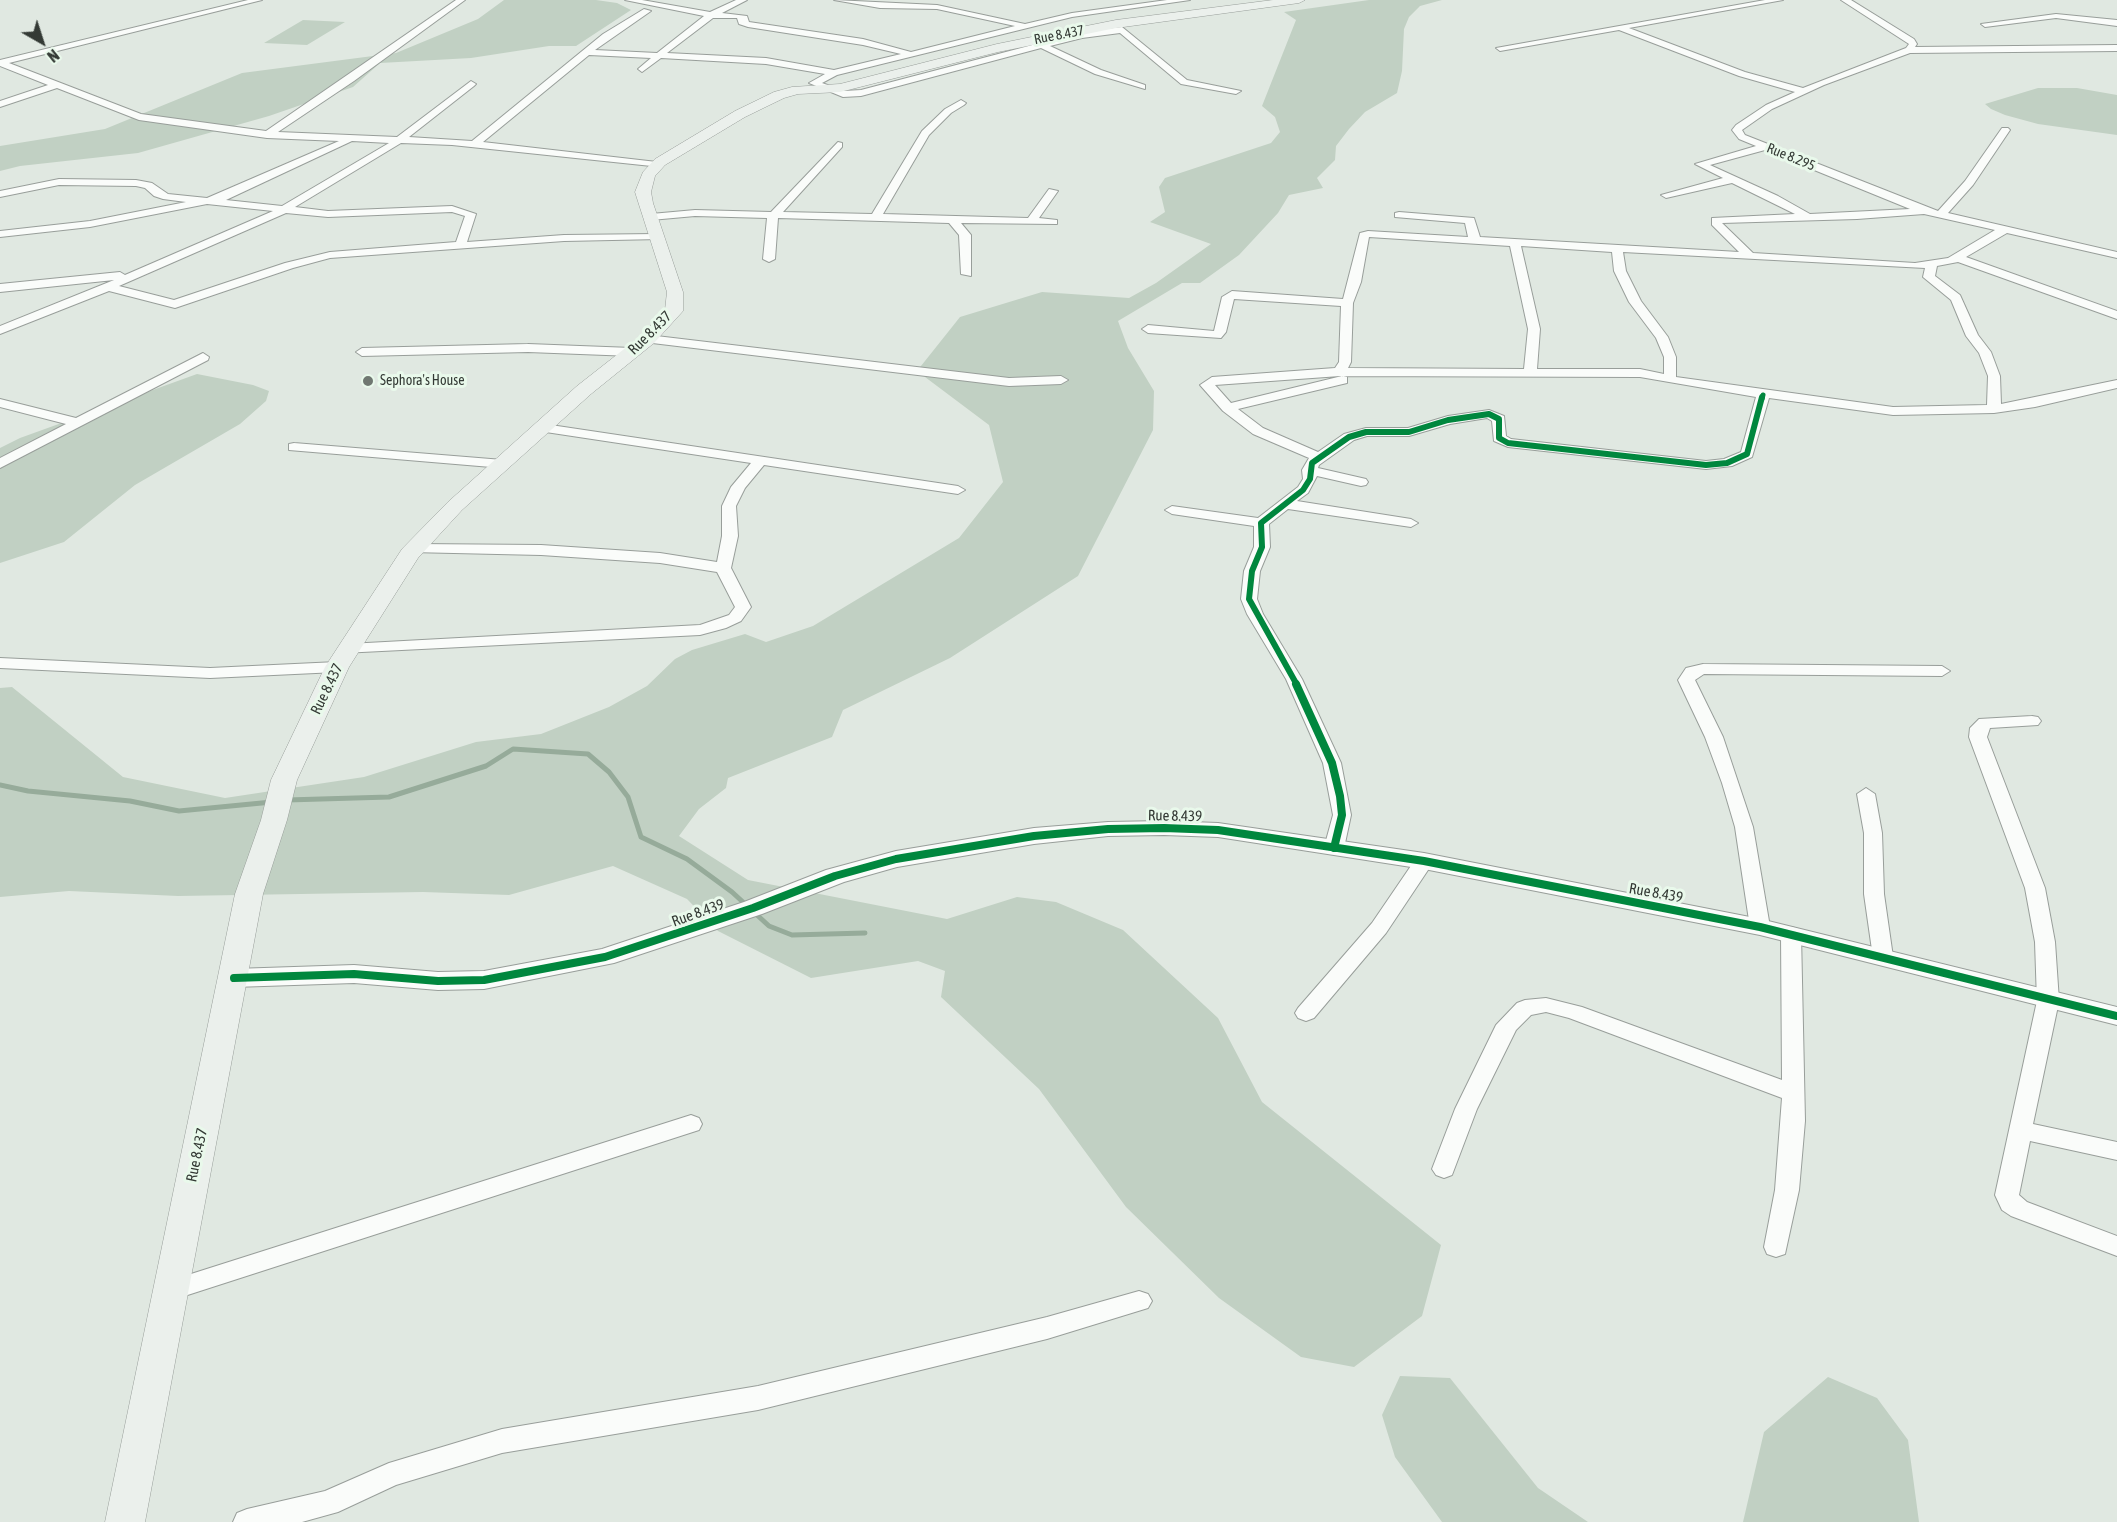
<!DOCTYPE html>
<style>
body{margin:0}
#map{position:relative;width:2117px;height:1522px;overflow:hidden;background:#e0e8e1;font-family:"Asap Condensed",sans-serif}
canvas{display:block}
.north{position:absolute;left:12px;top:12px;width:60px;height:60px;-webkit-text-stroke:4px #e9f9eb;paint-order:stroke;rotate:141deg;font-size:16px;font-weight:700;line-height:24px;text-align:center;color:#343a35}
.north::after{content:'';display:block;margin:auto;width:21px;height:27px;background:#343a35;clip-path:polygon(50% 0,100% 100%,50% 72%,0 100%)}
</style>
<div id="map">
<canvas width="2117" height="1522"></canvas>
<div class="north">N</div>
</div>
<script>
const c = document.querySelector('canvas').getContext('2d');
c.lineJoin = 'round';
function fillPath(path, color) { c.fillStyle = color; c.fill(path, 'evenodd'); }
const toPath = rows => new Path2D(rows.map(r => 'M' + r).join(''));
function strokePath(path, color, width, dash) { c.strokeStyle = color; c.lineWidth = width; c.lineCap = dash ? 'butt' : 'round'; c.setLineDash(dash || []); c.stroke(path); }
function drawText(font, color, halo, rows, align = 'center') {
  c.font = font + ' "Asap Condensed",sans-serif'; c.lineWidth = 6; c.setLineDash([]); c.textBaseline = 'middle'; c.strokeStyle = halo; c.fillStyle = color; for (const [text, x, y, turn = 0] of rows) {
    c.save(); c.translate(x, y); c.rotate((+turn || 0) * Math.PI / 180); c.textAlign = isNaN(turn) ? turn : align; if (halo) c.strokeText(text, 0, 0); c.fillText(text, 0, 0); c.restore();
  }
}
fillPath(toPath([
 [504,0,596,0,617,3,631,10,576,46,549,46,471,58,380,63,353,87,269,116,138,153,20,166,0,171,0,146,105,129,242,73,396,53,478,19],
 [1369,0,1442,0,1420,6,1409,17,1404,29,1402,71,1397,93,1365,112,1349,129,1336,146,1335,160,1317,178,1323,188,1289,195,1278,213,1239,255,1200,283,1182,283,1118,321,1128,348,1154,391,1153,430,1078,576,950,658,843,710,832,737,728,778,726,788,699,809,679,836,748,880,947,919,1017,897,1056,902,1123,930,1218,1018,1262,1102,1441,1245,1422,1316,1354,1367,1301,1357,1219,1298,1126,1207,1039,1089,941,997,945,971,918,961,811,978,718,931,687,899,613,866,509,895,423,892,178,896,69,891,0,897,0,688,12,687,123,777,225,798,364,777,476,742,541,734,609,707,647,686,675,659,692,650,745,634,766,642,813,626,959,538,1003,482,989,425,917,371,960,317,1042,292,1129,298,1156,283,1211,244,1150,222,1165,212,1159,187,1165,178,1271,143,1280,132,1275,117,1262,106,1296,20,1284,12],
 [303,20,345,22,307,45,264,43],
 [2038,88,2077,88,2117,95,2117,135,2038,124,2005,115,1991,109,1985,104],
 [197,374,253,385,269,391,266,401,240,424,135,485,64,542,0,563,0,448,20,438],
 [1400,1376,1450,1378,1538,1488,1588,1522,1442,1522,1395,1457,1382,1415],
 [1828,1377,1877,1398,1908,1440,1919,1522,1743,1522,1764,1432]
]), '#c1d0c3');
strokePath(toPath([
 [0,785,28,791,130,801,179,811,272,802],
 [287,800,389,797,486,766,513,749,588,754,609,772,628,797,641,837,687,859,732,892,769,926,792,935,865,933]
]), '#96ab9a', 5);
const minor = toPath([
 [248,0,262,0,9,63,141,114,266,131,456,0,465,0,354,81,278,132,397,137,471,81,476,84,474,86,409,137,472,141,603,34,644,9,651,11,595,50,657,53,704,16,625,0,642,0,710,12,736,0,747,0,722,13,747,16,749,22,863,39,911,52,1015,26,937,9,880,8,834,0,937,5,1025,24,1072,13,1167,0,1190,0,1072,17,837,75,822,83,844,91,861,90,1082,32,1122,27,1187,80,1241,91,1236,94,1181,84,1120,33,1082,38,1050,46,1101,70,1145,85,1145,89,1095,74,1041,48,861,96,843,97,809,83,825,74,766,64,661,58,642,72,638,69,651,58,589,55,483,142,657,162,662,165,661,167,452,145,401,143,295,207,328,211,452,206,476,214,467,242,564,235,657,234,661,235,661,239,564,241,330,258,293,268,175,308,109,291,0,334,0,326,114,280,0,292,0,284,120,272,125,275,273,211,207,204,90,227,0,237,0,231,90,221,186,202,163,199,154,196,145,188,136,186,59,185,0,197,0,191,59,179,136,180,152,183,168,194,207,198,339,141,267,138,139,120,57,88,0,107,0,101,48,85,0,66,0,60,248,0],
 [713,18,737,18,739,24,748,27,863,45,901,54,834,70,766,58,667,53,713,18],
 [352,141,389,143,282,206,226,200,352,141],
 [452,212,465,216,456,242,330,252,285,263,174,300,119,286,286,213,328,217,452,212],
 [1765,0,1783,0,1629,28,1745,72,1803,88,1906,48,1909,44,1841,0,1851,0,1914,39,1917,44,1915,47,2117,45,2117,51,1910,53,1824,85,1772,109,1742,130,1745,135,1938,211,1965,181,2002,128,2008,128,2010,130,1973,185,1948,213,2117,252,2117,258,2007,233,1966,257,2117,311,2117,319,1958,262,1937,266,1935,276,1960,295,1978,335,1991,352,2000,376,2001,404,2117,380,2117,388,2035,407,1994,413,1893,415,1769,398,1752,457,1732,466,1706,469,1508,447,1494,441,1492,421,1487,418,1450,424,1409,436,1367,436,1354,440,1319,465,1318,468,1366,479,1368,482,1366,485,1361,486,1317,476,1308,493,1297,501,1411,519,1418,523,1411,527,1288,509,1269,524,1270,547,1260,571,1257,599,1263,614,1302,679,1341,763,1351,815,1344,848,1341,852,1327,852,1324,848,1333,815,1323,763,1286,679,1247,614,1241,599,1244,571,1254,547,1254,526,1172,514,1165,510,1172,506,1258,518,1298,487,1303,479,1302,470,1309,458,1253,434,1223,411,1200,385,1212,377,1335,368,1339,362,1341,306,1234,299,1226,332,1221,338,1148,333,1142,329,1148,325,1214,331,1222,297,1232,291,1343,299,1360,233,1368,231,1468,237,1465,223,1395,217,1395,213,1399,212,1474,218,1480,237,1739,252,1712,225,1712,218,1795,214,1732,183,1666,198,1661,195,1723,178,1695,164,1756,146,1739,139,1732,130,1736,125,1766,105,1795,92,1739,76,1619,30,1500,51,1496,48,1765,0],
 [1765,150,1910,209,1810,214,1778,196,1710,165,1765,150],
 [1924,214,1995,230,1948,258,1915,263,1753,253,1722,223,1857,219,1924,214],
 [1369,237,1510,246,1528,329,1524,369,1348,368,1351,362,1353,303,1361,282,1369,237],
 [1521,246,1612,252,1614,271,1629,302,1656,338,1664,357,1664,374,1640,369,1537,369,1540,329,1521,246],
 [1623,252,1925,268,1923,277,1951,300,1966,336,1979,353,1988,376,1987,405,1893,407,1676,377,1676,357,1668,337,1641,301,1626,271,1623,252],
 [1340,376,1640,377,1756,397,1741,452,1724,459,1706,461,1511,439,1506,436,1504,416,1489,410,1448,416,1408,428,1366,428,1344,434,1318,452,1263,428,1238,409,1347,383,1347,377,1342,376,1231,403,1215,385,1340,376],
 [2056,14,2117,20,2117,26,2056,18,1985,27,1981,24,2056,14],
 [961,100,966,103,964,105,951,113,929,135,883,214,1028,218,1049,189,1058,191,1039,218,1057,220,1057,224,961,223,971,235,971,276,961,274,959,235,949,223,778,218,775,259,769,262,763,259,767,218,695,216,651,220,646,217,651,214,695,210,771,212,838,142,842,143,842,147,783,212,872,214,922,131,945,109,961,100],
 [648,335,1009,378,1061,376,1068,380,1061,384,1009,386,644,342,644,336,648,335],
 [528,344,632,348,638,352,632,356,528,352,362,356,356,352,362,348,528,344],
 [203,353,209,357,208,360,0,468,0,458,66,424,0,407,0,399,76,418,203,353],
 [544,424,958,486,965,490,958,494,764,465,745,488,736,506,738,536,731,568,751,607,741,621,726,628,700,635,342,653,340,649,348,644,700,625,729,615,735,607,717,572,660,563,541,555,410,552,407,549,415,544,541,545,660,553,717,562,722,536,722,506,731,487,751,463,539,431,537,428,544,424],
 [294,443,503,460,510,464,503,468,289,450,289,444,294,443],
 [0,658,210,668,337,662,345,667,337,672,210,678,0,668,0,658],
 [1703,664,1942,666,1950,671,1942,676,1704,674,1695,680,1723,737,1753,827,1770,927,1767,932,1760,934,1753,932,1750,927,1735,827,1722,783,1705,737,1678,680,1686,668,1703,664],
 [2032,716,2038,717,2041,721,2038,725,1990,728,1987,737,2045,888,2055,942,2059,1001,2033,1124,2117,1142,2117,1160,2030,1141,2019,1195,2027,1202,2117,1236,2117,1256,2011,1216,2002,1210,1995,1195,2037,1001,2035,942,2025,888,1969,737,1970,728,1979,719,2032,716],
 [1866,788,1875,794,1882,833,1884,894,1893,957,1890,962,1883,964,1876,962,1873,957,1864,894,1864,833,1857,794,1866,788],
 [1424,855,1431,857,1434,861,1386,933,1314,1018,1306,1021,1298,1018,1295,1013,1298,1008,1372,923,1417,857,1424,855],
 [1791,927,1798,929,1801,934,1805,1121,1799,1190,1785,1254,1776,1257,1767,1254,1764,1247,1775,1190,1782,1098,1569,1018,1546,1012,1531,1015,1516,1030,1477,1109,1452,1175,1444,1178,1436,1175,1432,1169,1455,1109,1496,1025,1517,1003,1525,1000,1546,998,1582,1007,1782,1080,1781,934,1784,929,1791,927],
 [691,1115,699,1118,702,1124,699,1130,169,1301,160,1298,157,1291,160,1284,169,1281,691,1115],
 [1139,1291,1148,1294,1152,1301,1148,1308,1047,1339,758,1410,502,1453,396,1485,338,1512,302,1522,233,1522,237,1513,247,1509,325,1491,389,1463,502,1429,758,1386,1047,1317,1139,1291]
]);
const tertiary = toPath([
 [1164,821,1218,823,1424,853,1760,919,2117,1007,2117,1025,1760,935,1424,869,1218,837,1164,835,1108,836,1034,844,897,867,844,882,762,914,614,963,484,989,438,990,354,983,234,987,225,984,221,978,225,972,234,969,354,965,438,972,484,971,602,949,744,902,826,870,896,851,1034,828,1108,822,1164,821]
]);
const secondary = toPath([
 [1273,0,1305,0,1299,3,1116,28,998,52,840,92,798,94,784,98,745,117,665,165,655,176,651,192,653,203,683,292,683,311,654,343,591,394,462,510,418,558,349,667,297,780,287,820,263,894,145,1522,105,1522,235,894,261,820,271,780,325,667,402,549,448,502,577,386,642,335,665,310,667,292,635,192,643,172,655,159,735,111,774,92,792,87,840,84,997,44,1116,20,1273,0]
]);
strokePath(minor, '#989e9a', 2);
strokePath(tertiary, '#989e9a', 2);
strokePath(secondary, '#989e9a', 1);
fillPath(minor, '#fafcfa');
fillPath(tertiary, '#fafcfa');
fillPath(secondary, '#ebf0ec');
strokePath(toPath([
 [1762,399,1763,395]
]), '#00873e', 5);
strokePath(toPath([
 [1297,685,1249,599,1252,571,1262,547,1261,523,1303,490,1310,479,1312,463,1349,437,1366,432,1409,432,1448,420,1489,414,1499,419,1499,438,1508,443,1706,465,1727,463,1747,454,1762,397]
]), '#00873e', 6);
strokePath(toPath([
 [1296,684,1332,763,1340,796,1342,815,1334,848],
 [234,978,354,974,438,981,484,980,605,957,753,908,835,876,896,859,1034,836,1108,829,1164,828,1218,830,1424,861,1760,927,2117,1016]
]), '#00873e', 8);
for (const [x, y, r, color] of [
 [368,381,6,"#707771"]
]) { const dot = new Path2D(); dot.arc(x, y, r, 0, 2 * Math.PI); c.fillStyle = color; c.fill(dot); strokePath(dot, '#e9f9eb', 2); }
drawText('14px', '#343a35', '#e9f9eb', [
 ["Rue 8.437",1059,35,-11],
 ["Rue 8.295",1791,157,22]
]);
drawText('14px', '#343a35', '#e9f9eb', [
 ["Sephora's House",380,381]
], 'left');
drawText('15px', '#343a35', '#e9f9eb', [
 ["Rue 8.437",650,333,-45],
 ["Rue 8.437",327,689,-64],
 ["Rue 8.439",1175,816,1],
 ["Rue 8.439",1656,893,10],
 ["Rue 8.439",698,913,-20],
 ["Rue 8.437",197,1155,-78]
]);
</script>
